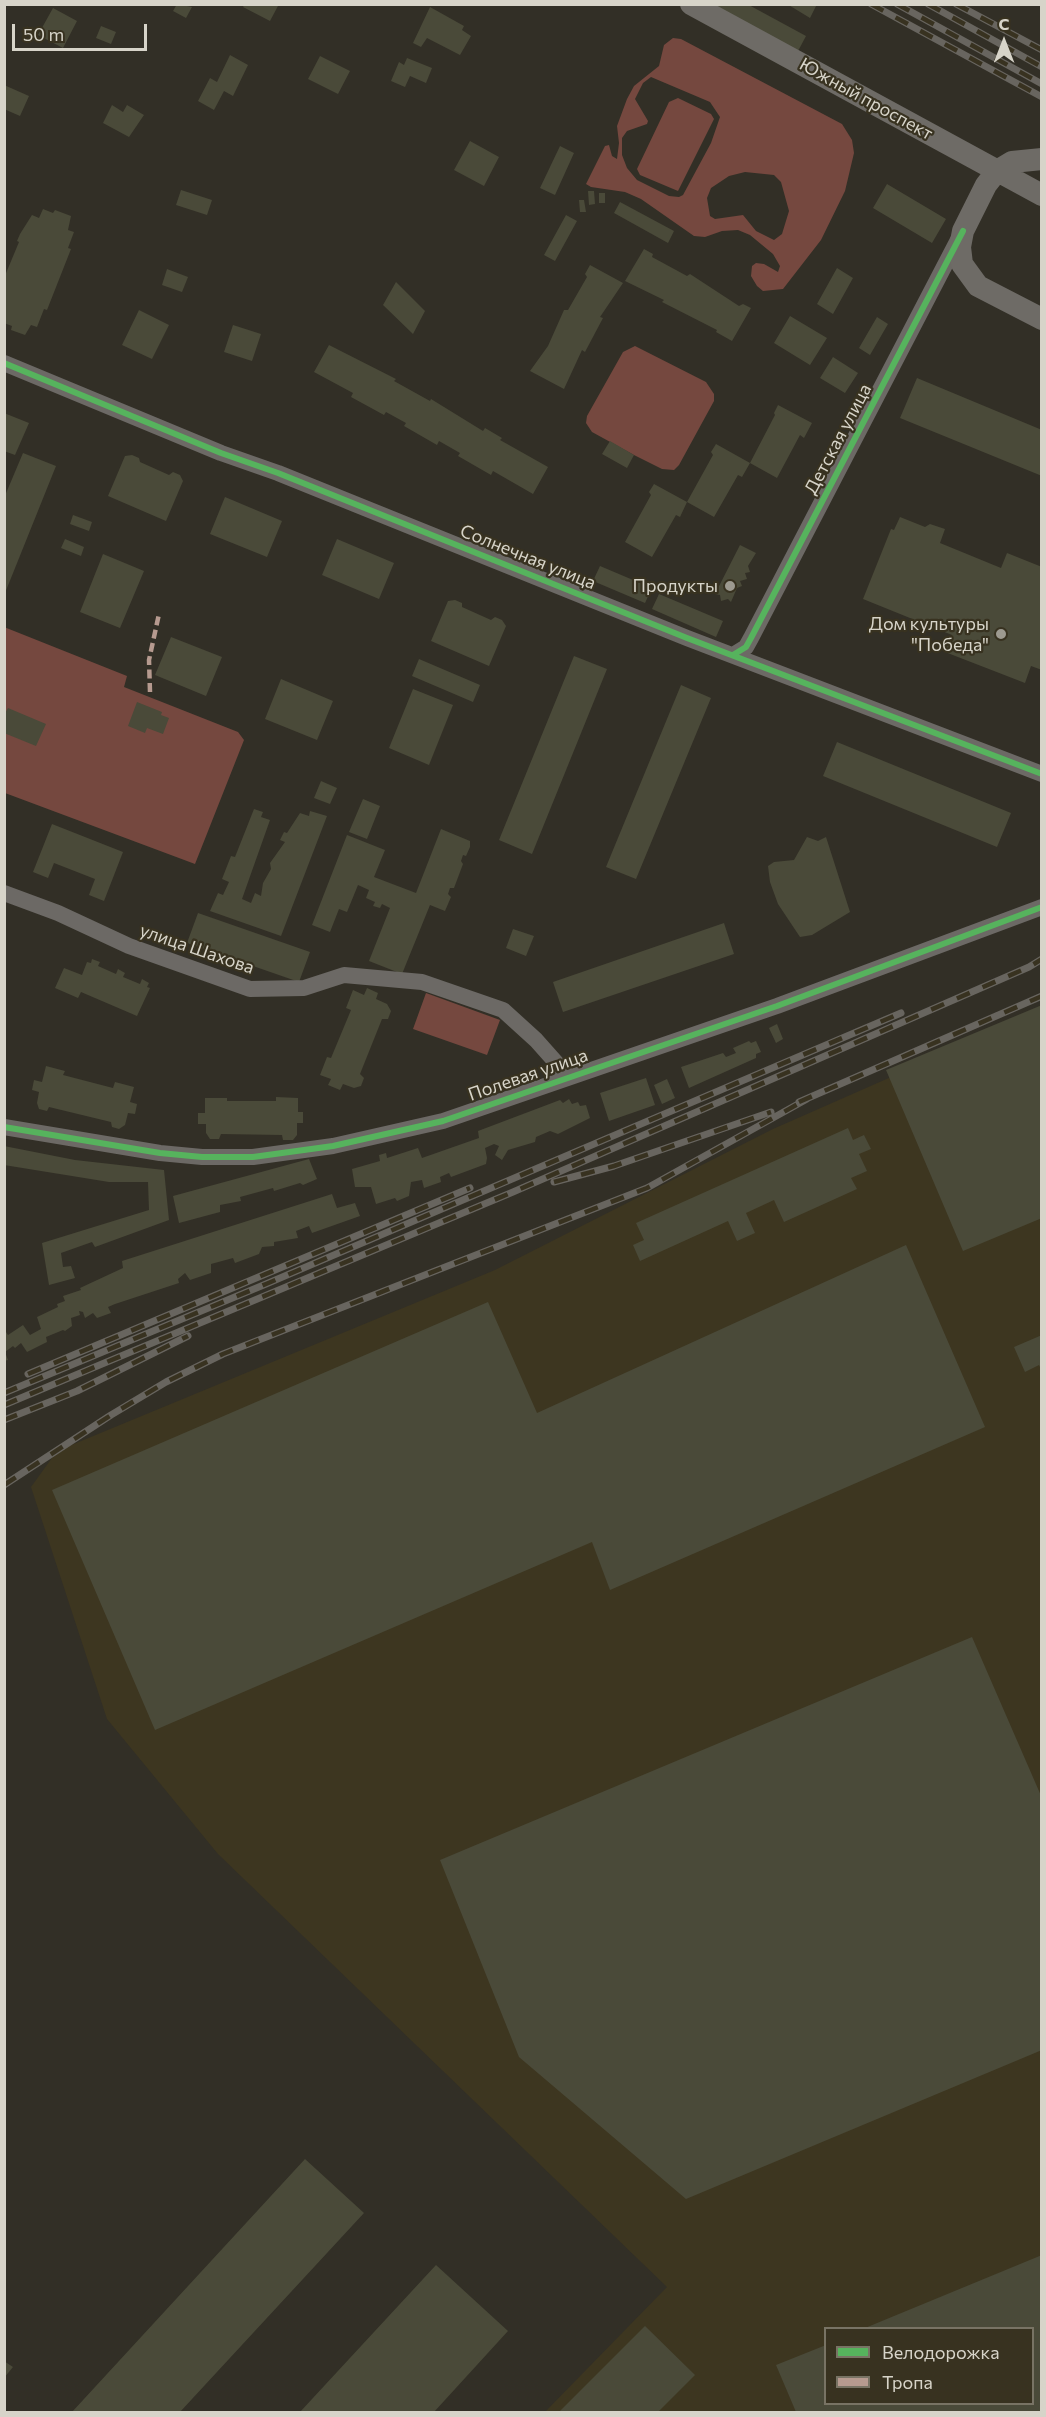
<!DOCTYPE html>
<meta charset="utf-8">
<style>
body{margin:0}
#map{position:relative;width:1046px;height:2417px;overflow:hidden;background:#322f26;font-family:Commissioner,sans-serif}
canvas{display:block}
.frame{position:absolute;inset:0;border:6px solid #d7d4c9;pointer-events:none}
.legend{position:absolute;left:824px;top:2327px;width:210px;height:78px;box-sizing:border-box;background:#383220;border:2px solid #787364;margin:0;padding:8px 10px;list-style:none;font-size:18px;color:#d7d4c9}
.legend li{display:flex;align-items:center;gap:12px;height:30px}
.legend b{width:30px;border:2px solid #787364}
.north{position:absolute;left:974px;top:12px;width:60px;height:60px;-webkit-text-stroke:4px #383220;paint-order:stroke;rotate:0deg;font-size:16px;font-weight:700;line-height:24px;text-align:center;color:#d7d4c9}
.north::after{content:'';display:block;margin:auto;width:21px;height:27px;background:#d7d4c9;clip-path:polygon(50% 0,100% 100%,50% 72%,0 100%)}
.scale{position:absolute;left:12px;top:24px;width:135px;height:27px;box-sizing:border-box;border:3px solid #d7d4c9;border-top:0;padding-left:8px;font-size:18px;line-height:21px;white-space:nowrap;color:#d7d4c9;-webkit-text-stroke:4px #383220;paint-order:stroke}
</style>
<div id="map">
<canvas width="1046" height="2417"></canvas>
<div class="frame"></div>
<ul class="legend">
<li><b style="height:8px;background:#56b35d"></b>Велодорожка</li>
<li><b style="height:8px;background:#b69a8f"></b>Тропа</li>
</ul>
<div class="north">С</div>
<div class="scale">50 m</div>
</div>
<script>
const c = document.querySelector('canvas').getContext('2d');
c.lineJoin = 'round';
function fillPath(path, color) { c.fillStyle = color; c.fill(path, 'evenodd'); }
const toPath = rows => new Path2D(rows.map(r => 'M' + r).join(''));
function strokePath(path, color, width, dash) { c.strokeStyle = color; c.lineWidth = width; c.lineCap = dash ? 'butt' : 'round'; c.setLineDash(dash || []); c.stroke(path); }
function drawText(font, color, halo, rows, align = 'center') {
  c.font = font + ' Commissioner,sans-serif'; c.lineWidth = 4.5; c.setLineDash([]); c.textBaseline = 'middle'; c.strokeStyle = halo; c.fillStyle = color; for (const [text, x, y, turn = 0] of rows) {
    c.save(); c.translate(x, y); c.rotate((+turn || 0) * Math.PI / 180); c.textAlign = isNaN(turn) ? turn : align; if (halo) c.strokeText(text, 0, 0); c.fillText(text, 0, 0); c.restore();
  }
}
fillPath(toPath([
 [1041,1011,1041,2412,545,2412,667,2287,218,1854,107,1719,31,1487,57,1451,495,1270,773,1129],
 [826,2328,1032,2328,1032,2404,826,2404]
]), '#3d3620');
fillPath(toPath([
 [673,38,681,39,842,124,852,140,854,153,845,191,821,240,783,289,763,291,757,286,751,276,752,266,756,263,764,264,778,272,780,266,773,254,750,235,738,230,722,231,705,237,694,236,641,199,625,192,591,187,586,184,605,146,609,145,612,156,617,159,619,143,617,126,627,99,634,86,659,66,664,45],
 [651,77,710,102,720,117,711,143,683,195,679,197,669,196,637,180,627,168,622,155,622,138,627,131,647,124,648,121,635,99,643,83],
 [745,172,774,175,781,182,789,211,782,234,774,240,756,231,743,215,715,219,710,216,707,198,711,188,729,176],
 [678,98,711,114,714,119,678,191,640,175,637,169,669,102],
 [635,346,706,382,714,394,714,401,679,465,674,470,662,469,634,455,592,432,586,423,587,416,623,352],
 [4,627,127,676,124,687,238,732,244,740,195,864,5,793],
 [426,993,500,1020,487,1055,413,1029]
]), '#75483f');
fillPath(toPath([
 [177,4,192,7,186,18,173,11],
 [245,4,279,4,270,21,243,7],
 [706,4,747,4,806,36,797,53],
 [787,4,817,4,810,18],
 [430,7,464,26,462,30,471,36,460,55,427,38,421,47,413,43],
 [53,8,77,21,63,48,38,35],
 [101,26,116,32,111,44,96,38],
 [230,55,248,65,233,96,224,91,214,110,198,101,210,78,217,82],
 [320,56,350,71,338,94,308,79],
 [407,58,432,68,426,83,410,76,405,87,391,81,399,62,404,65],
 [4,85,29,96,20,116,4,109],
 [112,105,123,112,127,105,144,115,129,137,103,123],
 [470,141,499,157,484,186,454,170],
 [560,146,574,153,555,195,540,188],
 [887,184,946,219,932,243,873,208],
 [181,190,212,200,207,215,176,205],
 [588,191,594,191,595,204,589,205],
 [599,193,605,193,605,203,599,203],
 [579,200,584,200,586,212,580,212],
 [620,202,674,231,668,243,614,213],
 [43,209,53,213,55,210,71,216,68,230,74,232,68,248,71,249,47,310,44,309,37,327,31,325,25,335,11,330,12,326,4,323,4,278,19,242,17,241,20,234,32,215,39,218],
 [566,215,577,221,555,261,544,255],
 [644,249,653,254,652,257,687,276,690,274,739,306,743,304,751,308,732,341,716,332,717,330,662,302,664,300,625,281],
 [590,265,623,283,600,317,603,318,585,352,582,350,564,389,530,371,548,346,564,310,568,310,587,277,585,274],
 [837,268,853,278,833,314,817,304],
 [167,269,188,277,182,292,162,285],
 [396,282,425,311,413,334,383,305],
 [139,310,169,325,152,359,122,345],
 [790,316,827,338,810,365,774,343],
 [877,317,888,324,870,355,859,348],
 [233,325,261,334,252,361,224,352],
 [329,345,396,379,394,381,430,401,431,399,483,431,485,428,502,438,500,440,548,467,533,494,493,471,491,475,458,456,460,453,439,441,437,445,404,426,406,423,386,412,384,415,351,397,353,393,314,372],
 [833,357,858,373,845,393,820,378],
 [917,378,1042,430,1042,476,900,418],
 [778,405,812,423,804,438,800,435,777,478,750,463,775,415,774,413],
 [4,413,29,423,15,455,4,451],
 [610,441,634,455,627,468,602,454],
 [716,444,750,463,742,477,738,475,714,517,687,502,713,455,711,452],
 [23,453,56,466,5,593,4,498],
 [132,455,139,458,140,462,169,475,173,472,180,475,183,481,166,521,108,496,125,456],
 [654,484,687,502,680,517,676,515,652,557,625,542,651,495,649,492],
 [225,497,282,521,267,557,210,534],
 [73,515,92,522,89,531,70,524],
 [900,517,925,527,930,524,945,529,940,543,1001,568,1007,553,1042,567,1042,670,1031,666,1025,683,945,652,952,635,863,599,891,529,894,530],
 [65,539,84,547,81,556,61,548],
 [337,539,394,563,379,599,322,575],
 [740,545,756,553,748,566,750,572,745,573,747,579,740,581,742,586,737,588,731,602,728,599,721,601,720,595,715,594],
 [103,554,144,571,120,628,80,612],
 [600,566,652,588,645,603,593,581],
 [659,594,723,621,716,637,652,609],
 [455,600,462,603,462,607,491,620,495,617,502,620,506,626,489,666,431,641,448,601],
 [171,637,222,657,206,696,155,675],
 [574,656,607,669,532,854,499,840],
 [419,659,480,685,473,702,412,676],
 [281,679,333,701,317,740,265,719],
 [681,685,711,698,636,879,606,867],
 [413,689,453,705,429,765,389,748],
 [137,702,162,712,161,715,169,718,163,734,147,728,145,733,128,726],
 [8,708,46,724,36,746,4,733,4,715],
 [837,742,1011,813,997,847,823,776],
 [321,781,337,788,330,804,314,798],
 [363,799,380,806,367,839,349,832],
 [254,809,263,812,261,817,270,820,242,899,251,903,255,893,261,896,263,883,271,869,270,863,285,842,280,840,284,832,287,833,300,813,309,816,310,811,327,816,281,936,210,911,218,893,223,895,229,882,222,879,231,856,235,857],
 [52,824,123,852,104,901,89,895,95,879,54,863,48,878,33,872],
 [441,829,470,841,470,847,466,856,463,855,461,861,463,864,454,888,450,888,448,894,451,897,445,911,430,905,402,974,369,961,390,908,382,904,380,908,373,906,375,902,366,898,369,890,358,885,347,912,339,909,330,932,312,925,347,835,385,850,374,877,416,893],
 [807,837,818,841,826,837,850,912,812,935,800,937,778,904,770,882,768,866,774,862,794,860],
 [198,913,310,952,299,982,187,943],
 [724,923,734,954,563,1012,553,982],
 [513,929,534,936,526,956,506,948],
 [92,959,100,962,98,966,116,974,118,969,125,973,123,977,140,984,142,979,149,983,147,987,150,988,137,1016,81,992,78,998,55,988,64,968,82,975,87,962,91,963],
 [367,988,378,993,376,999,387,1004,391,1011,388,1019,382,1019,360,1074,364,1078,361,1086,354,1088,343,1084,340,1090,328,1085,331,1079,320,1075,327,1057,331,1058,351,1010,346,1008,353,990,364,995],
 [1042,1005,1042,1218,963,1251,886,1070],
 [777,1024,783,1039,776,1043,769,1028],
 [749,1041,751,1043,756,1041,761,1052,756,1054,756,1058,689,1088,681,1067,723,1053,726,1057,736,1053,733,1048],
 [46,1066,65,1071,63,1075,113,1088,115,1082,134,1087,130,1102,137,1104,135,1114,128,1113,125,1125,119,1129,112,1127,111,1122,49,1107,47,1111,39,1109,37,1103,39,1092,32,1090,34,1080,42,1082],
 [646,1078,655,1105,609,1121,600,1093],
 [667,1079,675,1098,662,1104,654,1085],
 [276,1097,298,1098,298,1112,303,1112,303,1123,297,1123,297,1135,293,1140,283,1140,282,1135,221,1134,219,1139,210,1139,206,1133,206,1124,198,1124,198,1113,205,1113,205,1098,227,1098,227,1101,276,1101],
 [569,1099,572,1104,578,1102,580,1106,586,1105,590,1118,558,1134,550,1131,536,1137,535,1142,508,1150,502,1160,495,1155,499,1146,494,1144,485,1148,487,1158,486,1164,451,1177,449,1173,440,1177,441,1182,424,1188,422,1180,411,1182,409,1196,397,1201,395,1198,376,1204,371,1187,355,1187,352,1169,380,1161,379,1155,386,1153,387,1158,418,1148,422,1158,479,1138,478,1131,560,1100,563,1103],
 [848,1128,853,1140,864,1135,871,1149,859,1154,867,1171,851,1178,857,1189,784,1222,774,1200,746,1213,755,1233,737,1241,728,1221,640,1261,633,1245,644,1240,636,1223],
 [4,1146,75,1160,164,1170,169,1220,95,1247,92,1242,61,1253,63,1267,71,1266,75,1278,49,1285,42,1243,149,1210,148,1182,109,1182,4,1165],
 [309,1159,317,1179,303,1185,300,1183,274,1191,273,1188,240,1197,241,1201,220,1205,220,1212,179,1223,173,1196],
 [332,1194,337,1208,355,1203,360,1216,312,1233,309,1226,296,1231,298,1238,274,1242,274,1246,262,1247,259,1254,235,1263,233,1258,211,1264,211,1273,190,1280,185,1273,178,1279,179,1283,115,1304,108,1307,111,1313,97,1318,93,1313,85,1318,83,1312,79,1311,80,1315,71,1318,72,1326,65,1331,63,1330,46,1337,47,1342,27,1352,21,1343,15,1348,13,1346,5,1352,8,1360,4,1361,4,1329,8,1335,23,1325,30,1335,41,1329,37,1317,58,1307,57,1304,65,1301,63,1296,81,1290,80,1288,123,1268,122,1261],
 [906,1245,985,1427,610,1590,592,1542,155,1730,52,1490,488,1302,537,1413],
 [1042,1335,1042,1371,1039,1365,1025,1372,1014,1347],
 [972,1637,1042,1798,1042,2050,686,2199,519,2057,440,1860],
 [305,2159,364,2213,180,2412,72,2412],
 [1042,2255,1042,2412,796,2412,776,2365,826,2345,826,2404,1032,2404,1032,2328,865,2328],
 [436,2265,508,2331,434,2412,300,2412],
 [645,2326,695,2375,658,2412,559,2412],
 [4,2361,13,2367,4,2378]
]), '#4a4a39');
strokePath(toPath([
 [4,363,221,453,278,473,687,638,1042,774],
 [733,655,746,647,751,638,959,238],
 [4,893,58,913,129,946,250,989,304,988,344,975,422,982,503,1010,536,1040,568,1076],
 [4,1127,160,1153,202,1157,253,1157,333,1146,443,1121,777,1006,1042,907]
]), '#6c6965', 16);
strokePath(toPath([
 [691,4,1042,195],
 [1042,159,1012,162,997,171,986,185,963,231,960,247,962,264,978,286,1042,319]
]), '#6e6b66', 22);
const rail = toPath([
 [871,4,1042,97],
 [897,4,1042,84],
 [928,4,1042,67],
 [956,4,1042,50],
 [799,1102,1042,996],
 [554,1182,614,1166,771,1112],
 [28,1374,470,1188],
 [4,1393,266,1284,901,1013],
 [4,1405,513,1192,1029,967,1042,959],
 [4,1420,77,1391,188,1336],
 [4,1485,111,1415,166,1382,223,1354,647,1188,807,1099]
]);
strokePath(rail, '#68655f', 7);
strokePath(rail, '#383220', 4.5, [14]);
strokePath(toPath([
 [150,692,149,660,159,614]
]), '#b69a8f', 4.5, [9, 4.5]);
strokePath(toPath([
 [4,363,221,453,278,473,687,638,1042,774],
 [733,655,746,647,751,638,963,231],
 [4,1127,160,1153,202,1157,253,1157,333,1146,443,1121,777,1006,1042,907]
]), '#56b35d', 6);
for (const [x, y, r, color] of [
 [730,586,6,"#9d9a90"],
 [1001,634,6,"#9d9a90"]
]) { const dot = new Path2D(); dot.arc(x, y, r, 0, 2 * Math.PI); c.fillStyle = color; c.fill(dot); strokePath(dot, '#383220', 2); }
drawText('18px', '#d7d4c9', '#383220', [
 ["Южный проспект",866,99,29],
 ["Детская улица",838,439,-62],
 ["Солнечная улица",528,557,22],
 ["улица Шахова",197,949,19],
 ["Полевая улица",528,1075,-19]
]);
drawText('18px', '#d7d4c9', '#383220', [
 ["Продукты",718,586],
 ["Дом культуры",989,624],
 ["\"Победа\"",989,645]
], 'right');
</script>
